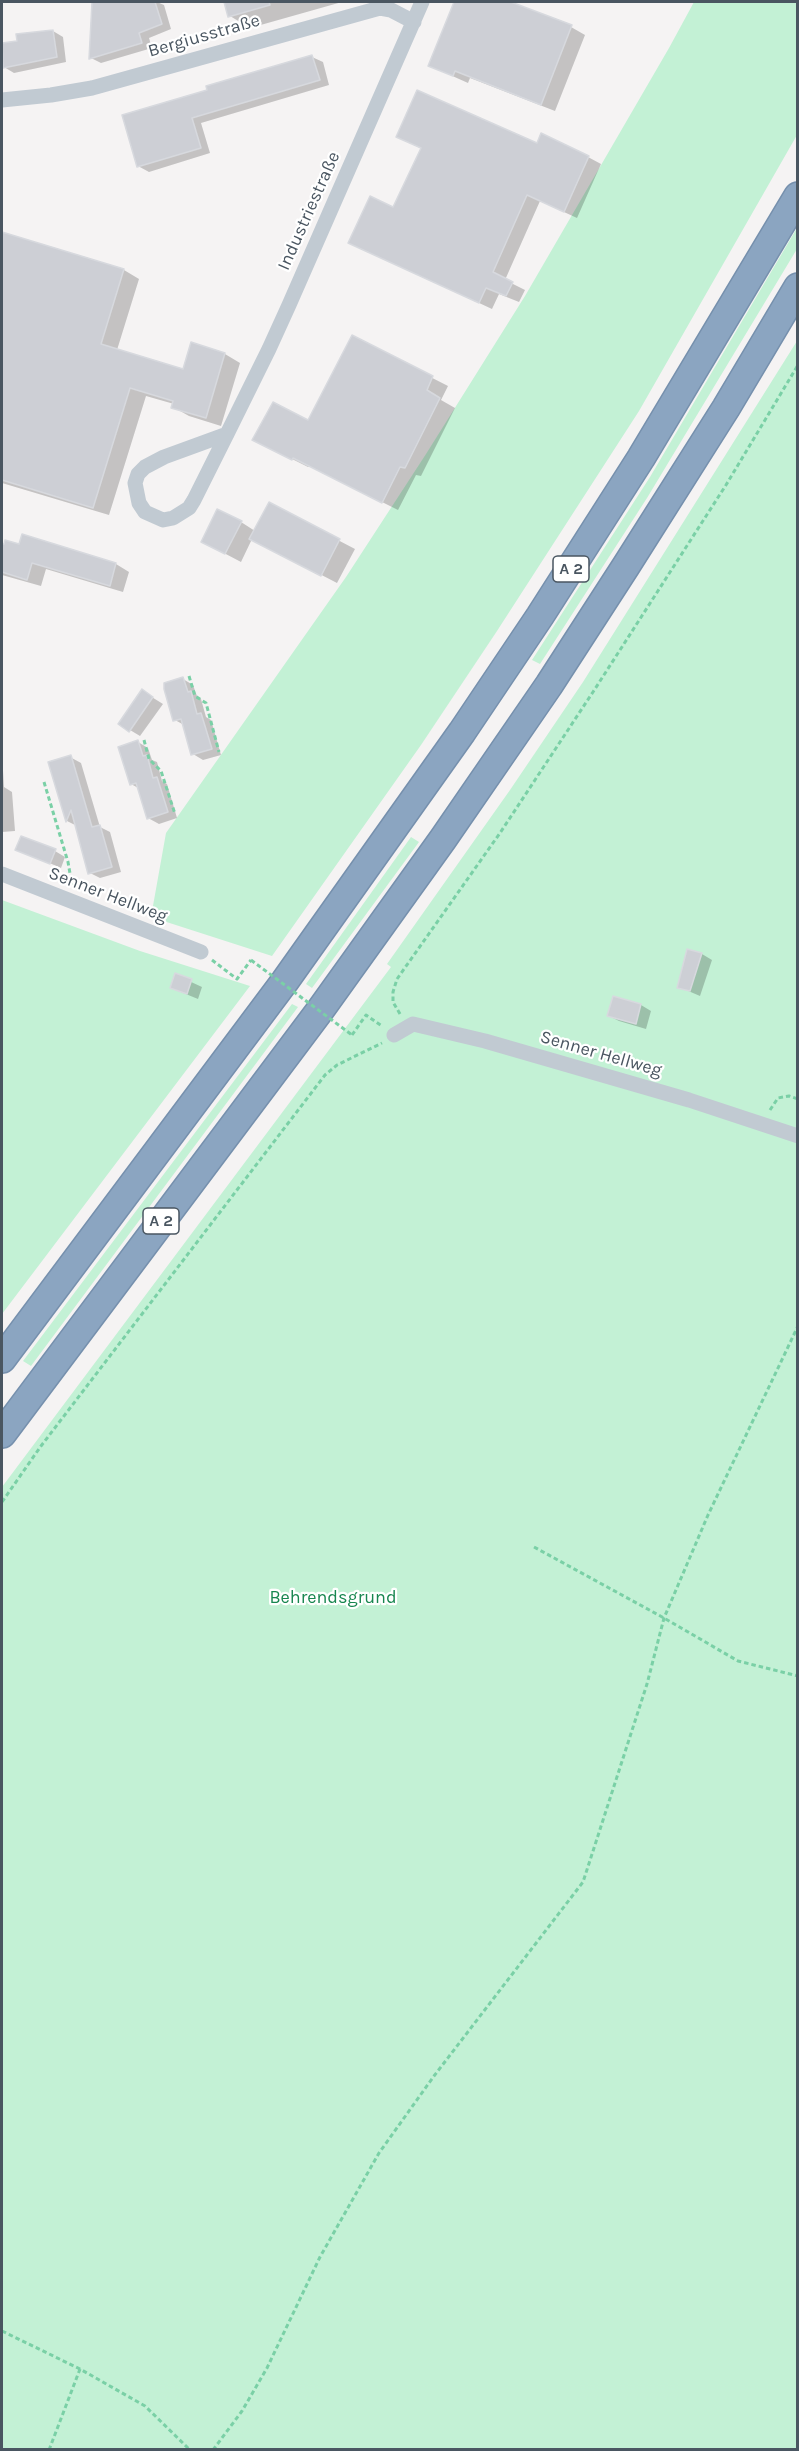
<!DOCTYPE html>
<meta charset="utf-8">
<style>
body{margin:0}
#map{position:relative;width:799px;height:2451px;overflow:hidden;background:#f5f3f3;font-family:Karla,sans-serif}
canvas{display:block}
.frame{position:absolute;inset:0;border:3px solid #4a5661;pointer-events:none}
</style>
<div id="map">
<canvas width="799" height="2451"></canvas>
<div class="frame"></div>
</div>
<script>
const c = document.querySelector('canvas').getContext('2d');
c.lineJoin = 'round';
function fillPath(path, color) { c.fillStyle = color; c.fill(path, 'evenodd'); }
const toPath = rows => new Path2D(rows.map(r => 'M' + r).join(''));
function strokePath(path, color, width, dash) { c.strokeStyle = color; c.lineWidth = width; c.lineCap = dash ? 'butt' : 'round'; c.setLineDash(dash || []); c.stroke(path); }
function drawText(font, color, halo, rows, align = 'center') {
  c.font = font + ' Karla,sans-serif'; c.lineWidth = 4.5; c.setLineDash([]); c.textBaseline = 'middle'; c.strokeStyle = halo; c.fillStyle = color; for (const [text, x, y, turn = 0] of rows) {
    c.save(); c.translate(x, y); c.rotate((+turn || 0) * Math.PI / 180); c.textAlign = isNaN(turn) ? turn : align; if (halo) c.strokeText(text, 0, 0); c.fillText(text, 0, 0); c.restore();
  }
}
fillPath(toPath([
 [694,2,797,2,797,135,639,411,497,631,421,745,272,956,151,917,166,833,346,577,426,454,525,296,669,48],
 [797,228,797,249,647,498,540,664,532,660,650,477],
 [797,341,797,2449,2,2449,2,1487,391,967,387,964,510,790,583,682],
 [411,837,419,842,312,988,306,984],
 [2,900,140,951,250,986,2,1314],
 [292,1004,298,1007,31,1366,23,1361]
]), '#c3f1d5');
fillPath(toPath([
 [99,2,138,2,139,4,157,2,164,5,171,29,149,38,152,48,101,63,91,58,94,3],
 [225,2,342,2,250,28,230,16],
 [455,2,507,2,571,27,585,35,555,111,470,78,468,83,430,66],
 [53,31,63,37,66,62,14,73,4,67,2,44,19,42],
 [312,57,323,62,329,85,201,123,210,153,149,172,138,166,209,91],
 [398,137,537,145,588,157,601,164,577,218,540,201,505,280,525,290,519,302,499,294,492,309,350,243,394,209,422,149],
 [2,234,124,270,139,279,117,350,184,370,192,344,225,354,240,363,221,426,189,416,173,407,174,404,146,396,109,515,2,483],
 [352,337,448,386,441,400,455,408,421,476,416,475,398,510,310,466,308,467,270,448,309,422],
 [269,504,355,549,337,583,252,539,241,562,203,542,241,522,255,531],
 [2,545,116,564,129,572,123,592,46,569,41,586,2,575],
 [183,679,193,685,197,696,201,699,206,717,211,720,221,755,203,760,193,754,184,725,175,720],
 [142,691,163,704,140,736,130,730],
 [138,742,148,748,152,760,157,762,162,781,167,784,177,818,159,824,148,818,140,789,131,784],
 [2,754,4,787,12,792,15,831,2,832],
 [70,757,81,763,100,827,110,832,121,872,100,878,90,873,77,826,67,821,50,763],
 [17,849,55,851,65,857,61,868],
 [702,954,712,960,700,996,679,987],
 [176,975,202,987,198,999,171,988],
 [641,1005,651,1011,646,1029,619,1021,609,1016]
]), '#0003');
const building = toPath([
 [92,2,155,2,162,24,139,33,142,43,89,59,92,2],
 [224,2,269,2,270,5,228,17,224,2],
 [454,2,511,2,572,25,541,105,455,71,453,76,428,66,454,2],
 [53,30,57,57,3,68,2,43,17,41,16,34,53,30],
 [312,55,320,80,192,118,201,148,137,167,122,115,207,90,206,86,312,55],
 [417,90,537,143,541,133,589,156,564,212,527,195,493,272,513,282,506,296,486,288,479,303,348,243,370,196,393,207,421,148,396,137,417,90],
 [2,232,124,269,101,344,183,369,191,342,225,353,206,418,171,408,173,401,130,388,93,508,2,480,2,232],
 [352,335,433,376,427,390,440,398,405,468,400,467,382,503,293,458,292,460,252,440,273,402,308,420,352,335],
 [269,502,340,539,321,576,249,539,269,502],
 [217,509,242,521,225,554,201,542,217,509],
 [22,534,116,563,110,586,32,563,27,580,2,572,2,544,4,544,5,540,19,544,22,534],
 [183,677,188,692,191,691,197,714,201,713,212,749,191,755,181,719,173,721,164,689,164,683,183,677],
 [142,689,153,697,129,732,118,724,142,689],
 [138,740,143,756,147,755,153,778,157,777,168,812,147,819,136,783,130,785,118,747,138,740],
 [71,755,92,827,100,825,112,867,88,874,71,810,66,822,48,762,71,755],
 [21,836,56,849,50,864,15,850,21,836],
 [687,949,702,953,690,991,677,988,687,949],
 [175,973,192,979,187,994,170,988,175,973],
 [613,996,641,1004,636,1024,607,1016,613,996]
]);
fillPath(building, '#cdcfd5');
strokePath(building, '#d7d9de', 1.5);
const highway = toPath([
 [2,1359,285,981,462,732,540,616,641,458,798,196],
 [2,1434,321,1009,443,839,549,685,626,566,726,408,798,287]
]);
strokePath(highway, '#7690ad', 30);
strokePath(toPath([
 [189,676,195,696,206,703,219,752],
 [144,740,149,759,161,771,175,814],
 [44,782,68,862,72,885],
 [212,960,237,979,251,960],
 [400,1014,393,1002,393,992,397,979,500,833,593,692,726,485,798,365],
 [352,1035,366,1015,382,1026],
 [770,1110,778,1098,789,1096,798,1099],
 [2,1502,41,1446,325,1075,337,1065,382,1043],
 [534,1547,664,1618,738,1661,798,1676],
 [2,2331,80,2369,145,2406,190,2450],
 [49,2450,80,2369],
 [213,2450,242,2411,267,2368,320,2257,379,2153,434,2076,583,1882,647,1684,664,1618,708,1515,798,1326]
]), '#7ad0a6', 3, [4.5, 3]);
strokePath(toPath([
 [2,100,51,95,92,88,380,8,391,10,414,22],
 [227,434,164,457,145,467,138,474,135,483,139,503,145,512,163,520,173,518,189,508,194,500,227,434,269,349,289,305,422,2],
 [2,874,201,952],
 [394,1035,413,1024,485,1041,689,1100,798,1136]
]), '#c1cad2', 15);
strokePath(highway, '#8ba5c1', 27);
strokePath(toPath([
 [251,960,352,1035]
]), '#7ad0a6', 3, [4.5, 3]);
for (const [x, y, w] of [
 [571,569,36],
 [161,1221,36]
]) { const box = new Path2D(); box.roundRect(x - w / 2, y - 13, w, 26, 4.5); c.fillStyle = '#fff'; c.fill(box); strokePath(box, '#4a5661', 1.5); }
drawText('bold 16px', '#4a5661', null, [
 ["A 2",571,569],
 ["A 2",161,1221]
]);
drawText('18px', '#4a5661', '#fff', [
 ["Bergiusstraße",204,36,-16],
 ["Industriestraße",309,211,-66],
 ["Senner Hellweg",108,895,21],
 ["Senner Hellweg",601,1054,16]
]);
drawText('18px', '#17864f', '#fff', [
 ["Behrendsgrund",333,1598]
]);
</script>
